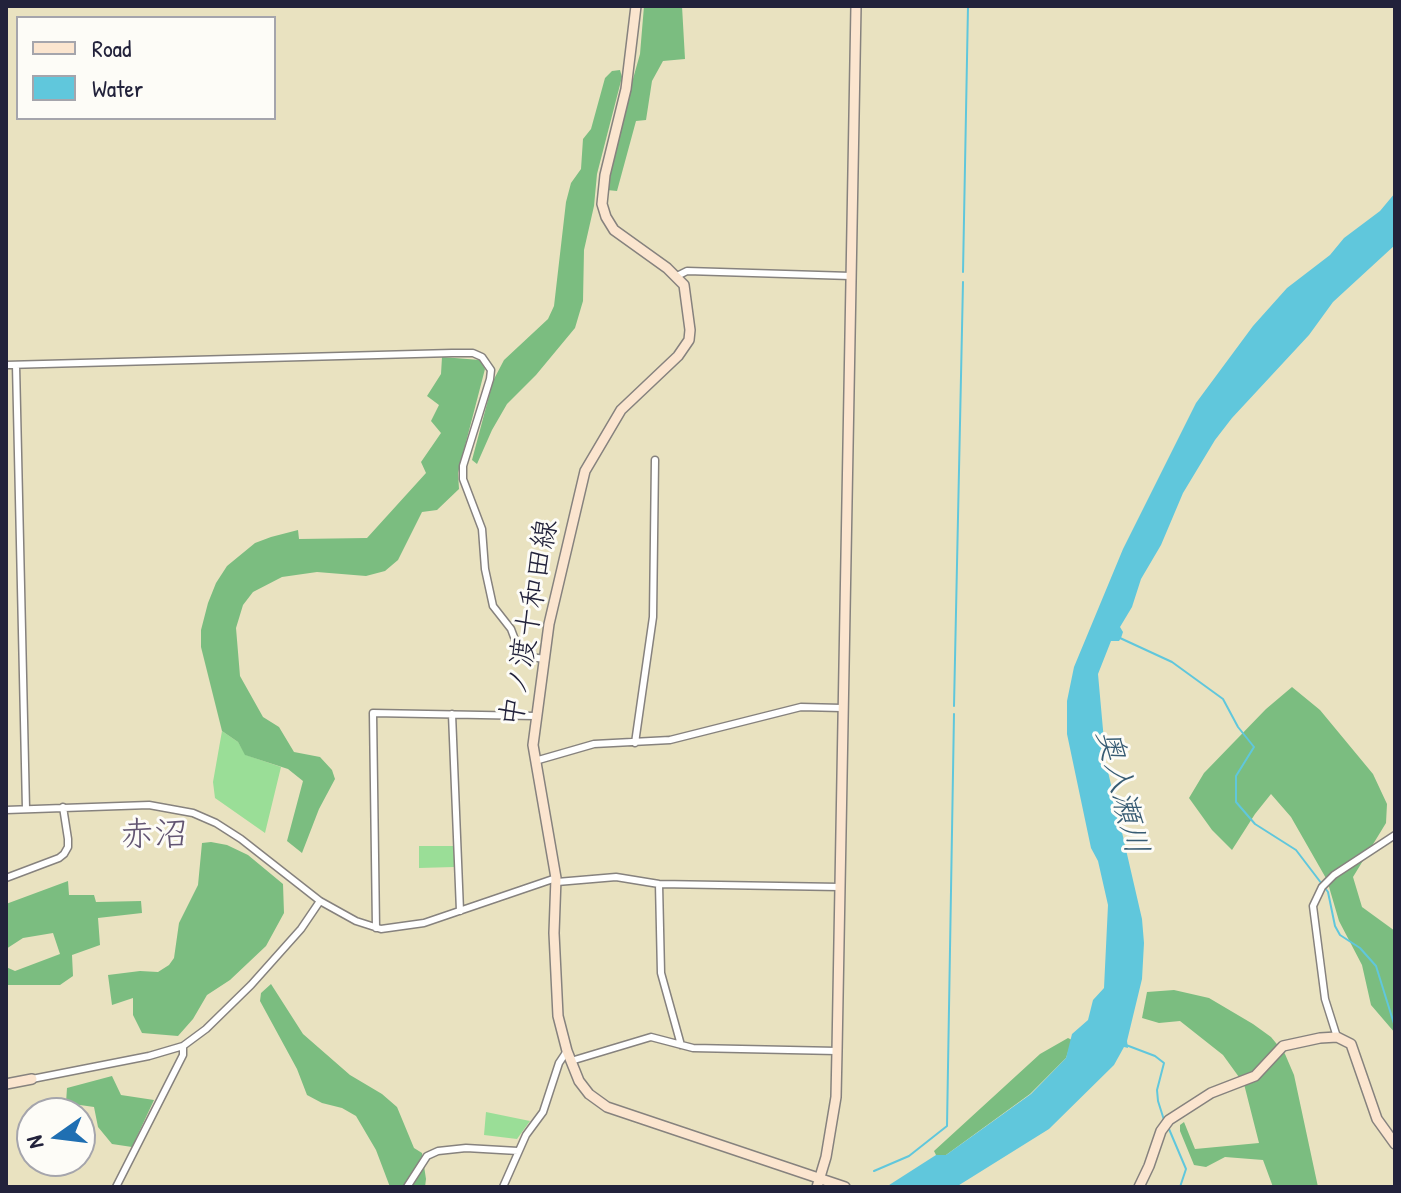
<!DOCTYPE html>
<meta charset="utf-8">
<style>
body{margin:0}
#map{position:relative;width:1401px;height:1193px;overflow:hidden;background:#e9e2c0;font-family:"Patrick Hand",sans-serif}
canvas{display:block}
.frame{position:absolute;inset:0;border:8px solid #22223b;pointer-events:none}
.legend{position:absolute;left:16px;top:16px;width:260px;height:104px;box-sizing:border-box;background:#fdfcf7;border:2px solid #a5a5ac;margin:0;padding:10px 14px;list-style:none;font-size:24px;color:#22223b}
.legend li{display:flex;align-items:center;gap:16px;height:40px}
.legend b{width:40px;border:2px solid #a5a5ac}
.north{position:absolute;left:16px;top:1097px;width:80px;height:80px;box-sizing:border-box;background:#fdfcf7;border:2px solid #a5a5ac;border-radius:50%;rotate:256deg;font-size:22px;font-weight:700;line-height:32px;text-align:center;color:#22223b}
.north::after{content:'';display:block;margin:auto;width:28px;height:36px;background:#1f6fb2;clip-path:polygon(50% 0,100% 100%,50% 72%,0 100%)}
</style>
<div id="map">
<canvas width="1401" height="1193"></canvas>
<div class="frame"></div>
<ul class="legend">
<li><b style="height:10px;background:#fbe5cf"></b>Road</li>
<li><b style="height:22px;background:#60c7dc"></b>Water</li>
</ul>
<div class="north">N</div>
</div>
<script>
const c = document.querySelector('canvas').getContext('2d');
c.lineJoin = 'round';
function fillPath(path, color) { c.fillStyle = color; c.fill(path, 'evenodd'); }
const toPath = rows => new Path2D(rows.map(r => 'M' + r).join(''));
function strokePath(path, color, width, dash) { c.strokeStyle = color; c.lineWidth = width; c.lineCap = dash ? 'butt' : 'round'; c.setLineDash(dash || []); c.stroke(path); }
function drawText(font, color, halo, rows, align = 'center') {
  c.font = font + ' "Patrick Hand","Klee One",sans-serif'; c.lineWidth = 6; c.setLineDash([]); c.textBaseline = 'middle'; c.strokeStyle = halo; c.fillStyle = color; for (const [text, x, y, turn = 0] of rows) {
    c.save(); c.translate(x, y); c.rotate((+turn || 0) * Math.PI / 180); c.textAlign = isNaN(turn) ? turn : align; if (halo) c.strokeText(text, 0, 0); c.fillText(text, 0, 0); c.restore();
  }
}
fillPath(toPath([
 [222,731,238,742,246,755,281,767,265,833,215,798,213,782],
 [419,846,455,846,454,867,419,868],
 [486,1112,530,1121,517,1139,484,1135]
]), '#9ade97');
fillPath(toPath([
 [644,6,682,6,685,59,663,61,652,81,646,120,636,121,617,191,607,190,620,125,640,54],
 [620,70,622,77,597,174,594,206,584,250,583,301,575,328,536,375,507,404,492,430,477,464,472,460,493,381,504,360,548,319,554,306,566,202,571,183,581,169,583,139,591,129,605,78,612,71],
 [442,357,480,360,485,369,458,473,459,489,437,510,422,512,398,560,385,571,366,576,317,572,282,577,253,592,243,605,236,628,240,676,263,717,279,727,294,752,320,757,332,770,335,779,319,809,302,853,287,841,303,781,288,769,245,755,238,742,222,731,201,647,201,630,208,603,216,583,227,566,255,543,271,537,298,530,299,539,367,538,426,473,421,462,441,433,431,421,439,405,427,396,441,374],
 [1292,687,1320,710,1373,774,1387,804,1386,823,1353,877,1362,907,1395,931,1395,1033,1371,1005,1362,965,1339,921,1327,880,1291,817,1271,794,1255,814,1232,850,1212,830,1189,798,1204,773,1266,709],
 [211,842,227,845,248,855,283,884,284,913,266,946,230,980,207,995,193,1019,178,1036,142,1033,133,1015,133,998,112,1005,108,975,140,971,158,972,169,965,174,958,179,923,198,885,202,843],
 [68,881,69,895,94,895,96,902,141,901,142,913,98,918,100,945,72,955,73,976,60,985,6,985,6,967,15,971,60,954,53,933,23,938,6,949,6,904],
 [271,984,303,1034,350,1075,382,1094,397,1107,414,1148,422,1153,426,1179,425,1187,390,1187,376,1150,356,1116,342,1108,322,1103,307,1095,297,1069,260,1001,261,993],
 [1174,990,1209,998,1253,1024,1271,1037,1285,1054,1294,1075,1318,1187,1273,1187,1263,1160,1225,1157,1206,1167,1194,1165,1180,1131,1180,1125,1184,1122,1195,1149,1259,1143,1244,1084,1223,1055,1180,1021,1159,1023,1142,1018,1147,992],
 [1068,1038,1072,1040,1066,1058,1030,1094,946,1155,936,1155,934,1151,1040,1054],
 [112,1076,121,1095,154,1100,132,1147,112,1144,98,1127,94,1107,66,1103,67,1088]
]), '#7bbd80');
fillPath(toPath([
 [1395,193,1395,245,1333,302,1309,335,1232,418,1215,440,1183,493,1161,545,1141,579,1132,607,1120,627,1123,632,1121,638,1119,641,1111,641,1098,674,1106,763,1142,919,1144,943,1142,979,1127,1041,1128,1048,1124,1047,1114,1065,1049,1129,956,1187,886,1187,936,1155,946,1155,1031,1094,1066,1058,1072,1034,1088,1020,1093,1000,1104,988,1108,905,1098,861,1091,848,1067,734,1067,701,1074,667,1123,549,1196,403,1253,326,1287,288,1330,255,1344,238,1380,211]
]), '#60c7dc');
strokePath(toPath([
 [963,272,968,6],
 [1120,638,1172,662,1223,699,1238,727,1254,747,1236,776,1236,802,1255,824,1296,850,1328,892,1335,926,1340,935,1360,948,1376,966,1395,1027],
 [954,706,963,282],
 [1126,1045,1155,1056,1164,1063,1157,1090,1158,1101,1164,1120],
 [1169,1129,1186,1169,1180,1187],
 [874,1171,909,1156,947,1126,954,714]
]), '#60c7dc', 2);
const street = toPath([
 [677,276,687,271,851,276],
 [6,365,452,353,473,353,482,357,491,370,490,379,463,466,463,479,482,529,485,569,493,606,511,629,520,653,525,656,544,659],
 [16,365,26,809],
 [452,714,460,911],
 [635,743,653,617,655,460],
 [535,761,594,744,670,740,801,707,842,708],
 [6,810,149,805,193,813,216,823,241,839,320,901,356,921,381,929,424,923,556,878],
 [6,878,59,858,64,854,68,847,68,839,63,807],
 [557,882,616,877,659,884,840,887],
 [659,884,661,973,681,1045],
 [376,928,373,713,535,716],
 [1337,1037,1325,999,1313,906,1322,887,1334,875,1395,835],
 [571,1061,651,1037,693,1048,837,1051],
 [32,1079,149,1056,183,1046,206,1029,251,985,301,929,320,901],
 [116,1187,183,1055,183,1046],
 [407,1187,427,1156,438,1151,466,1148,518,1151],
 [503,1187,526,1135,543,1112,559,1063,567,1051]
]);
const secondary = toPath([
 [636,6,626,89,605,175,602,204,606,217,614,230,667,268,684,285,690,330,689,340,678,356,621,410,585,471,549,624,533,745,556,878,554,933,558,1016,567,1051,579,1081,589,1094,607,1107,845,1187],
 [6,1084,32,1079],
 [817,1187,826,1157,836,1097,837,1051,856,6],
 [1139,1187,1149,1166,1161,1131,1169,1120,1211,1093,1255,1076,1283,1046,1320,1038,1337,1037,1351,1044,1377,1119,1395,1144]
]);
strokePath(street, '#86827e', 9);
strokePath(secondary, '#86827e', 12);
strokePath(street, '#fff', 6);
strokePath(secondary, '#fbe5cf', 9);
drawText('30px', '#22223b', '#fdfcf7', [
 ["中ノ渡十和田線",530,623,-80]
]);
drawText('italic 32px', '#385c73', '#fdfcf7', [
 ["奥入瀬川",1121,792,76]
]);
drawText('34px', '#625572', '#fdfcf7', [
 ["赤沼",154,836]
]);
</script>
